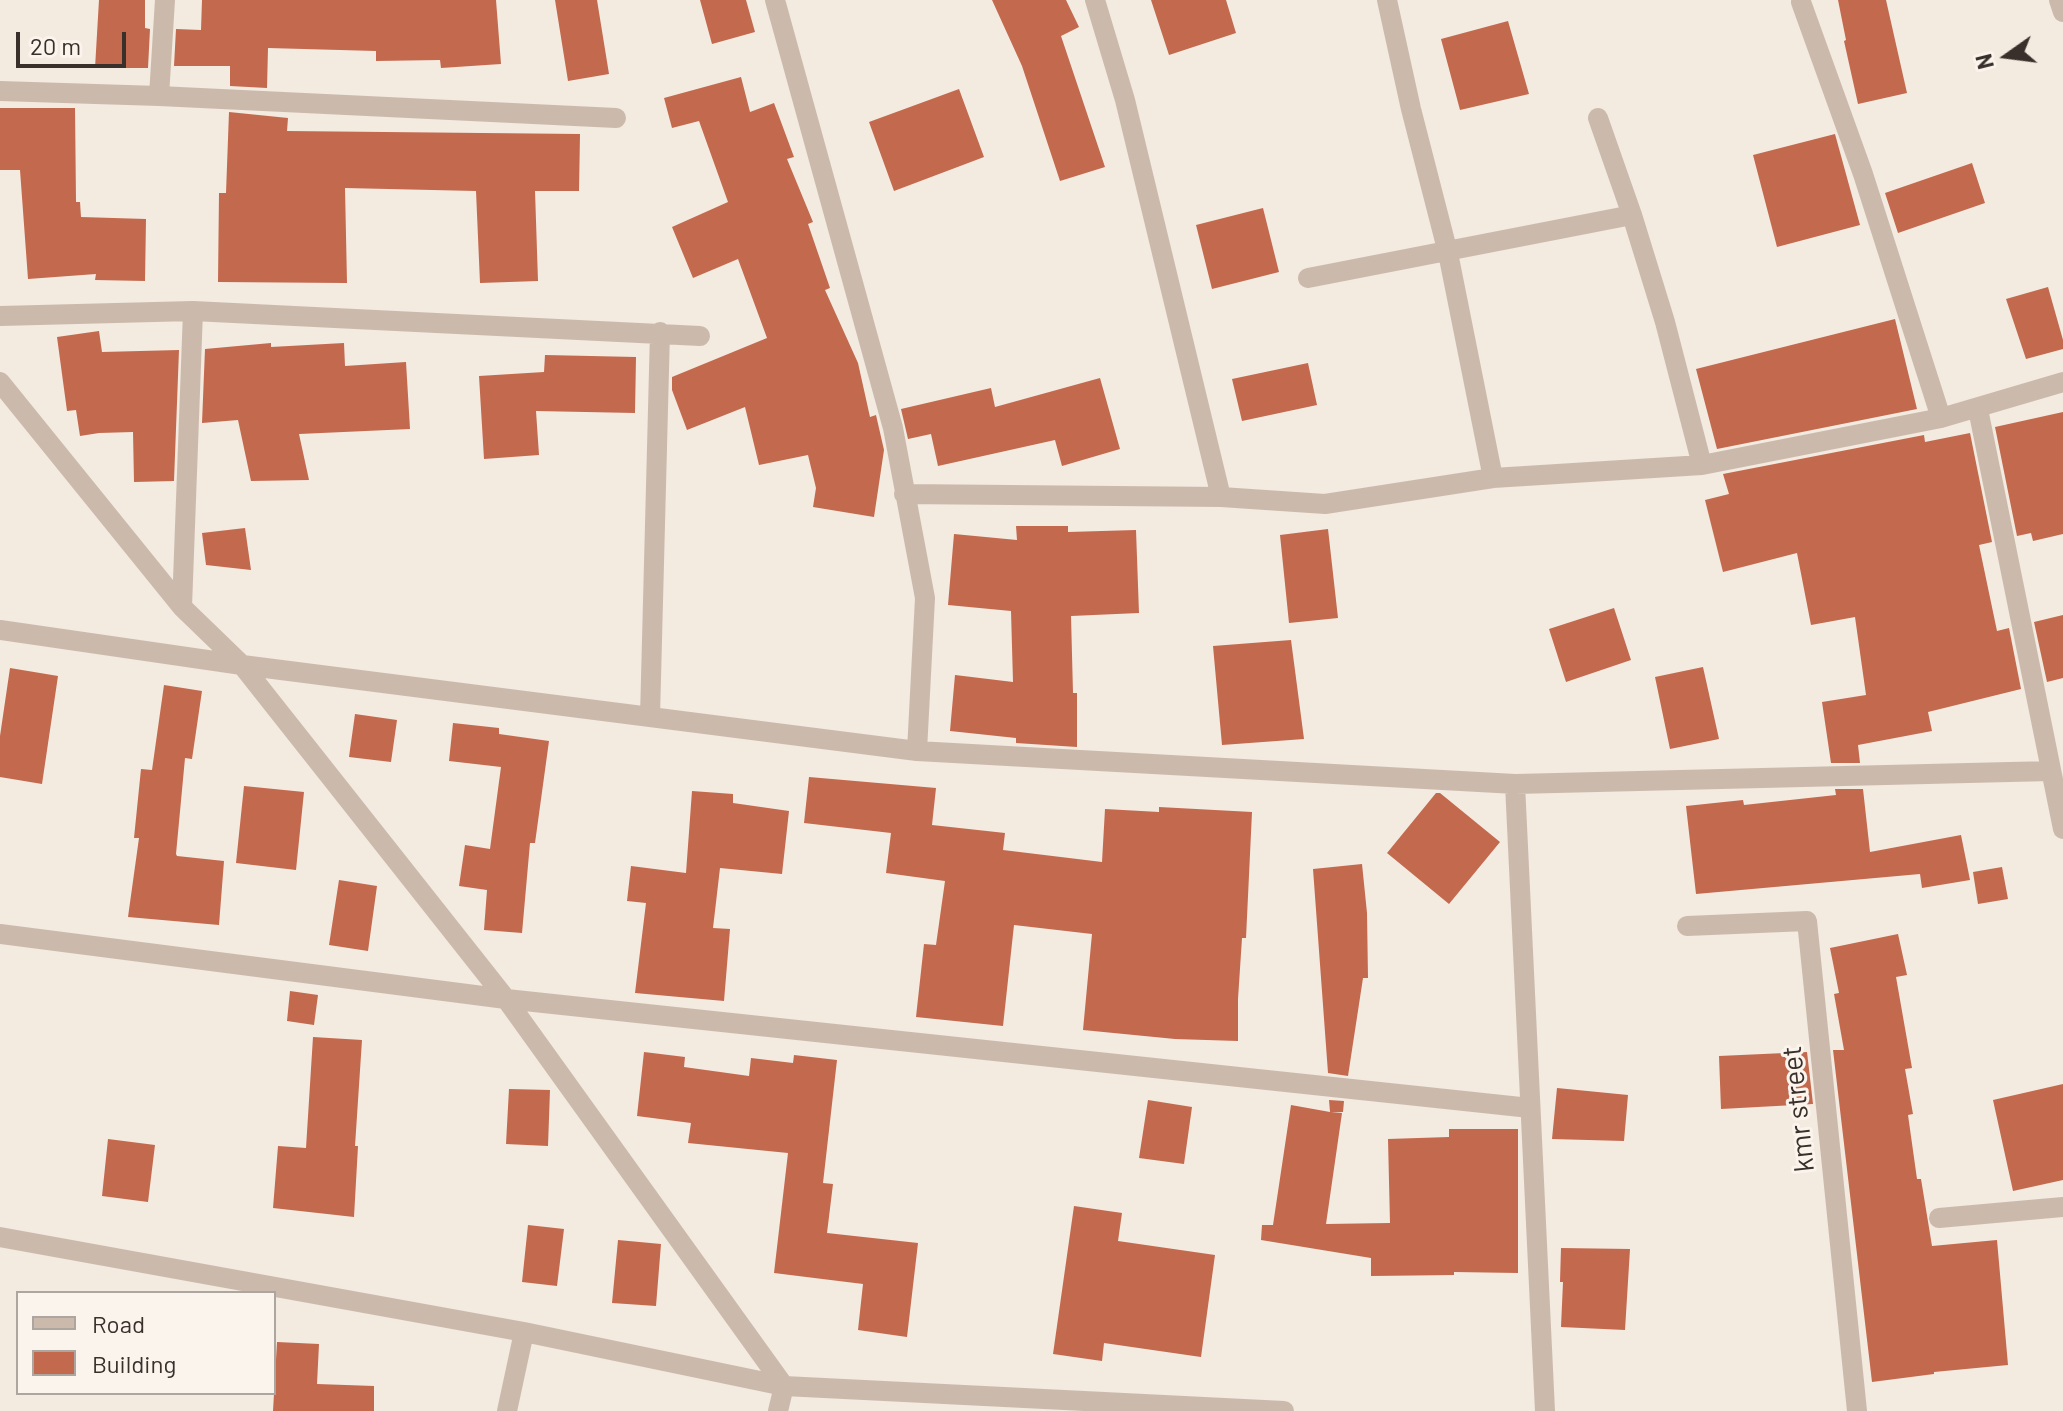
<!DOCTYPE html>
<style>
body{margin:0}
#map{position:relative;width:2063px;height:1411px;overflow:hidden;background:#f3eae0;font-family:Barlow,sans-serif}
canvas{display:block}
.legend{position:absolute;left:16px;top:1291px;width:260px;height:104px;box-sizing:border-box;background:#faf4ed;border:2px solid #ada59f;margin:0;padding:10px 14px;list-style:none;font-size:24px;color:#392f2b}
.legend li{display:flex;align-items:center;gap:16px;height:40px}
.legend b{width:40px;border:2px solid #ada59f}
.north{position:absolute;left:1967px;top:16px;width:80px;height:80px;-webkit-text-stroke:6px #faf4ed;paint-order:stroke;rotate:256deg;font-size:22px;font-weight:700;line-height:32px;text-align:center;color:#392f2b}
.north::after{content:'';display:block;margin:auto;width:28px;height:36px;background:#392f2b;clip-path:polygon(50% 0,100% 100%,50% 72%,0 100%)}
.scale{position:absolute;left:16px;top:32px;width:110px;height:36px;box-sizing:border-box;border:4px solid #392f2b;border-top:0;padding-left:10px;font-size:24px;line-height:28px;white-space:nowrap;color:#392f2b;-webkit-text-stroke:6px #faf4ed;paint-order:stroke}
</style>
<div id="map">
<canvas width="2063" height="1411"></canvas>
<ul class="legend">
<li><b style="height:10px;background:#cbbaac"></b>Road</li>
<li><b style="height:22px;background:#c3694e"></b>Building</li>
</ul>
<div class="north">N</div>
<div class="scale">20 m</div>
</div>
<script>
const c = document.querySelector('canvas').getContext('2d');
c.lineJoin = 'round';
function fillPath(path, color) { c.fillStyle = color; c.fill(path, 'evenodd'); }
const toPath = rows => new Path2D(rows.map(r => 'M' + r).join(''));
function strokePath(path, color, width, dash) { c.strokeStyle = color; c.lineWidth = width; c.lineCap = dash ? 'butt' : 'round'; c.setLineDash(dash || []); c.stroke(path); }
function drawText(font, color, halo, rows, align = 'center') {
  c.font = font + ' Barlow,sans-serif'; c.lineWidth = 6; c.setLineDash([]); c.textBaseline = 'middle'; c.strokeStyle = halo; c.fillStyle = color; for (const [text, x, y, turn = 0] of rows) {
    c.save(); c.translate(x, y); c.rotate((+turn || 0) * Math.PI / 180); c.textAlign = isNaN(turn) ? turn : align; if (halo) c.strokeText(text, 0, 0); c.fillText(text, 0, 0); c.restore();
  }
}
fillPath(toPath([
 [99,0,145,0,145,28,150,29,148,68,95,68],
 [202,0,496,0,501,64,441,68,440,60,376,61,376,51,268,48,267,88,230,86,230,66,174,66,176,29,201,30],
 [555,0,597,0,609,74,568,81],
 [700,0,746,0,755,32,712,44],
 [992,0,1066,0,1079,27,1061,36,1105,167,1060,181,1022,66],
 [1151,0,1226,0,1236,33,1169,55],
 [1838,0,1886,0,1907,93,1858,104,1844,41,1846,40],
 [1508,21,1529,94,1460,110,1441,39],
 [741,77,750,112,774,103,794,157,787,159,813,222,808,224,830,288,825,290,858,363,870,417,876,415,884,450,874,517,813,507,816,488,808,455,759,465,745,407,687,430,672,390,672,377,767,338,738,259,693,278,672,227,728,202,699,121,672,128,664,98],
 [959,89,984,157,894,191,869,122],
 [0,108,75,108,76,202,80,202,81,217,146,219,145,281,95,280,96,274,28,279,20,170,0,170],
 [229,112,288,118,287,131,580,134,579,191,535,191,538,281,480,283,476,191,345,188,347,283,218,282,219,193,226,193],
 [1835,134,1860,225,1777,247,1753,155],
 [1972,163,1985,203,1898,233,1885,193],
 [1263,208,1279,272,1212,289,1196,225],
 [2048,287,2063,340,2063,349,2026,359,2006,299],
 [1895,319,1917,409,1717,449,1696,369],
 [99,331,102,352,179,350,174,481,134,482,133,432,99,433,80,436,76,410,67,411,57,337],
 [271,343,271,347,344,343,345,366,406,362,410,429,299,434,309,480,251,481,238,420,202,423,205,349],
 [545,355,636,357,635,413,536,411,539,455,484,459,479,376,544,372],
 [1308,363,1317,405,1242,421,1232,379],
 [1100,378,1120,449,1062,466,1055,440,938,466,931,434,908,439,901,409,991,388,995,407],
 [2063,412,2063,534,2033,541,2031,533,2017,536,1995,427],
 [1970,433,1992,542,1979,545,1997,631,2009,628,2021,689,1928,712,1932,731,1858,745,1860,763,1831,763,1822,702,1866,695,1855,617,1811,625,1797,553,1723,572,1705,500,1729,494,1723,474,1924,435,1925,442],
 [1016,526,1068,526,1068,532,1136,530,1139,613,1071,616,1073,693,1077,693,1077,747,1016,743,1016,738,950,731,955,675,1013,682,1011,611,948,605,954,534,1017,540],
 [245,528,251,570,206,565,202,533],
 [1328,529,1338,618,1289,623,1280,535],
 [1614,608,1631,660,1566,682,1549,629],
 [2063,615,2063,678,2047,682,2034,622],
 [1291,640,1304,739,1222,745,1213,646],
 [1703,667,1719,739,1670,749,1655,677],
 [10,668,58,676,42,784,0,777,0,736],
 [164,685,202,691,192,759,185,758,176,854,177,856,224,861,219,925,128,917,139,838,134,838,141,769,152,770],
 [355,714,397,720,391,762,349,757],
 [453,723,499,728,499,734,549,741,535,843,530,843,522,933,484,930,487,890,459,886,465,845,490,849,501,767,449,761],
 [809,777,936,788,932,825,1005,833,1003,850,1102,862,1105,809,1159,812,1159,807,1252,812,1246,938,1242,938,1238,999,1238,1041,1175,1039,1083,1030,1092,934,1014,925,1003,1026,916,1017,924,944,936,945,945,881,886,873,891,833,804,823],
 [244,786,304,792,296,870,236,863],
 [1835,789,1863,789,1870,852,1961,835,1970,880,1922,888,1920,874,1696,894,1686,806,1743,800,1744,805,1836,795],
 [692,791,733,794,733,803,789,811,782,874,720,868,713,928,730,929,724,1001,635,993,646,903,627,901,631,866,686,873],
 [1436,793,1440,793,1500,842,1449,904,1387,853],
 [1362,864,1367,913,1368,978,1363,978,1348,1076,1328,1073,1313,869],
 [2002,867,2008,899,1978,904,1973,872],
 [339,880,377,886,368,951,329,945],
 [1898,934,1907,975,1896,977,1912,1068,1905,1069,1913,1114,1908,1115,1917,1179,1921,1179,1932,1246,1997,1240,2008,1365,1934,1372,1934,1374,1872,1382,1833,1050,1844,1050,1834,994,1839,993,1830,948],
 [290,991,318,995,314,1025,287,1021],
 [313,1037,362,1040,355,1146,358,1146,354,1217,273,1208,278,1146,306,1148],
 [644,1052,685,1057,684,1067,749,1076,751,1058,793,1063,794,1055,837,1060,823,1183,833,1184,827,1233,918,1243,907,1337,858,1330,863,1284,774,1273,788,1153,688,1143,691,1123,637,1116],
 [1807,1052,1813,1104,1721,1109,1719,1056],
 [2063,1084,2063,1180,2013,1191,1993,1100],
 [1557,1088,1628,1095,1624,1141,1552,1139],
 [509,1089,550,1090,548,1146,506,1144],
 [1148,1100,1192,1107,1184,1164,1139,1158],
 [1329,1100,1344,1101,1343,1112,1331,1112,1342,1113,1326,1224,1390,1223,1388,1139,1449,1137,1449,1129,1518,1129,1518,1273,1454,1272,1454,1275,1371,1276,1371,1258,1261,1240,1262,1225,1273,1225,1291,1105,1330,1112],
 [108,1139,155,1145,148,1202,102,1196],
 [1074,1206,1122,1213,1118,1241,1215,1255,1201,1357,1104,1343,1102,1361,1053,1354],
 [528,1225,564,1229,557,1286,522,1282],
 [618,1240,661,1244,656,1306,612,1303],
 [1561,1248,1630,1249,1625,1330,1561,1327,1563,1282,1560,1282],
 [277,1342,319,1344,317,1384,374,1386,374,1411,273,1411]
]), '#c3694e');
strokePath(toPath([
 [775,0,893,428,925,598,917,751],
 [1095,0,1125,100,1221,497],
 [1387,0,1411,109,1448,253,1493,478],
 [2059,0,2063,12],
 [1801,2,1863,174,1941,418],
 [0,91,159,96,616,118],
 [159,96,165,0],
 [1598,118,1632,215,1665,322,1702,465,1941,418,2063,382],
 [1308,278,1632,215],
 [0,316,193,311,700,336],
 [0,382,182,607,242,665,506,999,784,1386,778,1411],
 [1978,409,2063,829],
 [904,494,1221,497,1325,504,1493,478,1702,465],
 [182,607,193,311],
 [0,630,242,665,917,751,1515,784,2051,771],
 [650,717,660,332],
 [1515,784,1545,1411],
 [1687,926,1807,921,1857,1411],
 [0,934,506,999,1530,1108],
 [1939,1218,2063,1207],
 [0,1237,524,1332,784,1386,1284,1411],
 [507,1411,524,1332]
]), '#cbbaac', 20);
drawText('28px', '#392f2b', '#faf4ed', [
 ["kmr street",1798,1109,-96]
]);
</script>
